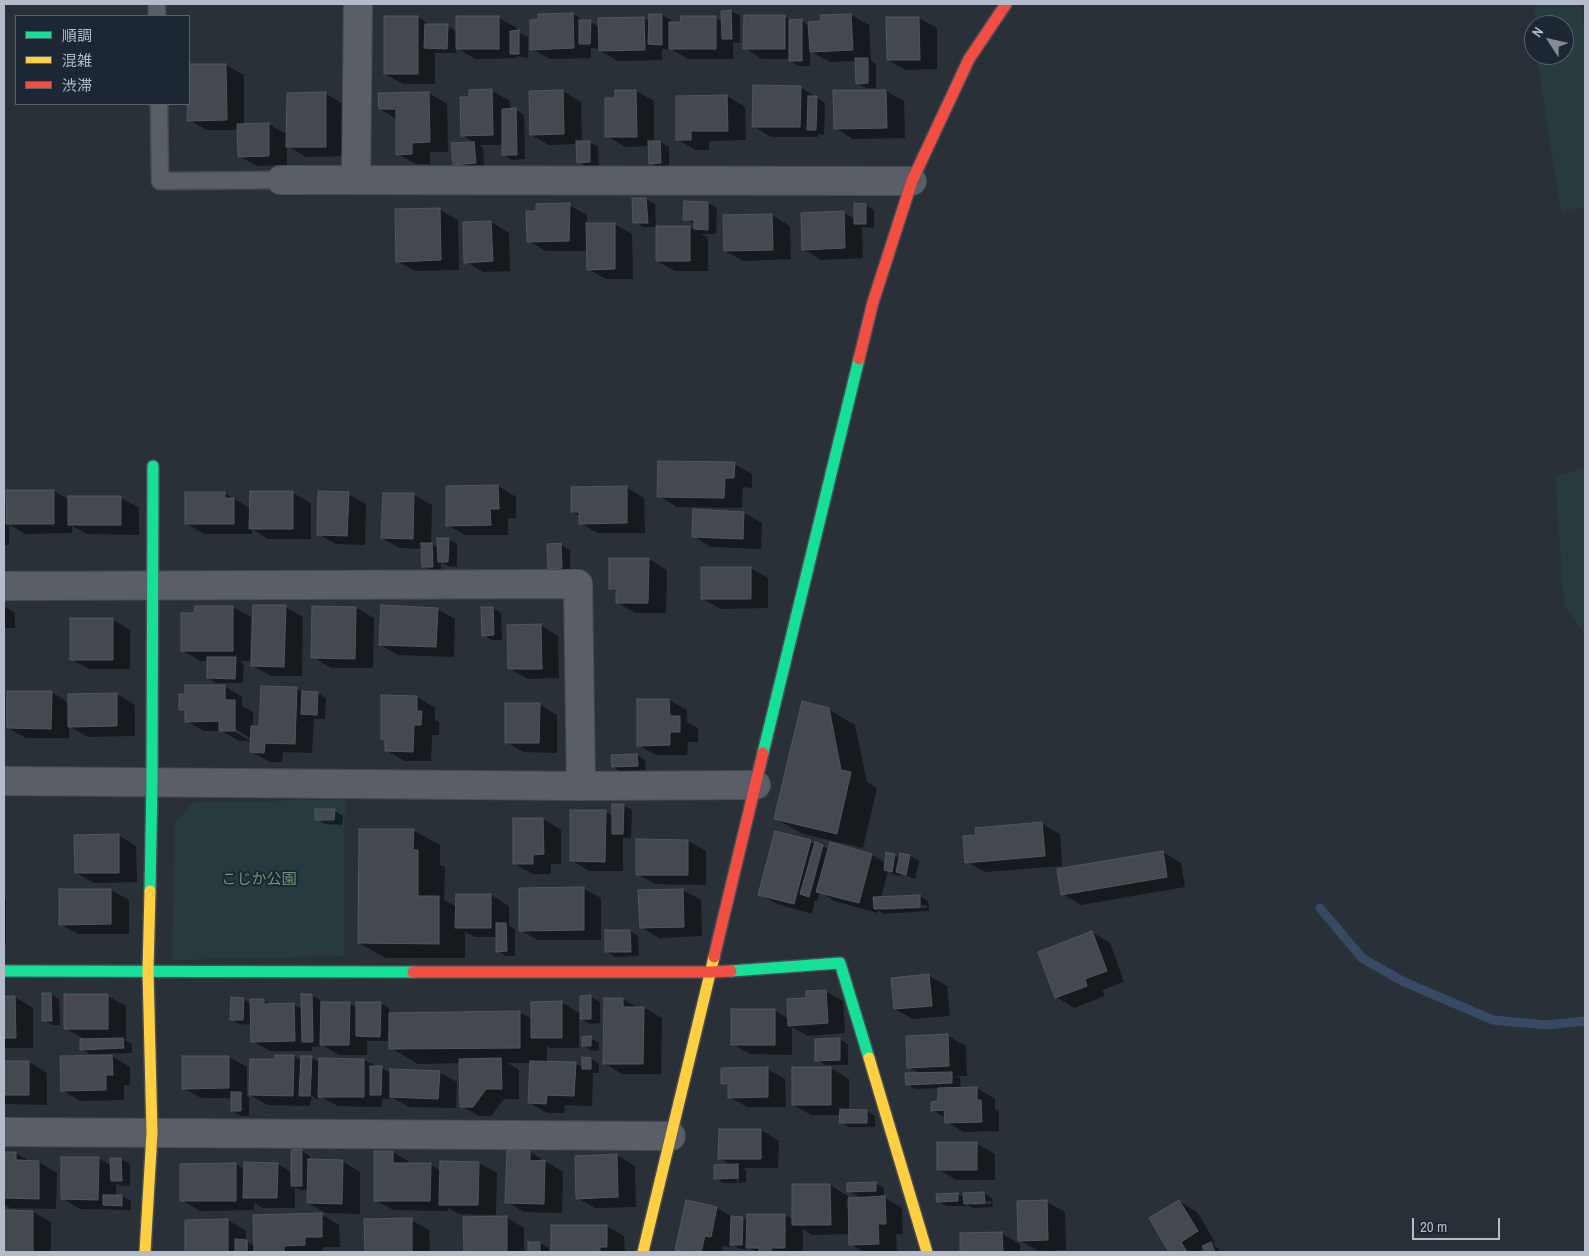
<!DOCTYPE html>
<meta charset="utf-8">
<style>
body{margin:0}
#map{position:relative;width:1589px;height:1256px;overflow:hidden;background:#2a3038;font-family:"Archivo Narrow","Noto Sans JP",sans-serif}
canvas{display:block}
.frame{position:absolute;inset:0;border:5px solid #b4bcc9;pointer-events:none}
.legend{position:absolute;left:15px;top:15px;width:175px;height:90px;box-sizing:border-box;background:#1d2633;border:1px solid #59626f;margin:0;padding:6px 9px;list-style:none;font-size:15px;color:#b4bcc9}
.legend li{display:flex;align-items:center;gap:10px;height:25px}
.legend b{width:25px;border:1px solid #59626f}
.north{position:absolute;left:1524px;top:15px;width:50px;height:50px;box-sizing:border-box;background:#1d2633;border:1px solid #59626f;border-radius:50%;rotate:305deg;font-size:14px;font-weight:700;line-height:20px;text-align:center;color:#b4bcc9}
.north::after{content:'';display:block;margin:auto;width:18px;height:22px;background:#848b96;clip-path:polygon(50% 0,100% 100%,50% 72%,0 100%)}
.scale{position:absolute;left:1412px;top:1218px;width:88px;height:22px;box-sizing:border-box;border:2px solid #b4bcc9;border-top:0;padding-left:6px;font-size:15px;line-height:18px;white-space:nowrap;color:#b4bcc9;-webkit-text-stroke:4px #1d2633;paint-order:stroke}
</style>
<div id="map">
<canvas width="1589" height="1256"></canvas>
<div class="frame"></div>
<ul class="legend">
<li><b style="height:6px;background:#16e098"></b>順調</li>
<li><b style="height:6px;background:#ffcf43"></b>混雑</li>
<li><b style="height:6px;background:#f24e42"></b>渋滞</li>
</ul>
<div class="north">N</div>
<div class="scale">20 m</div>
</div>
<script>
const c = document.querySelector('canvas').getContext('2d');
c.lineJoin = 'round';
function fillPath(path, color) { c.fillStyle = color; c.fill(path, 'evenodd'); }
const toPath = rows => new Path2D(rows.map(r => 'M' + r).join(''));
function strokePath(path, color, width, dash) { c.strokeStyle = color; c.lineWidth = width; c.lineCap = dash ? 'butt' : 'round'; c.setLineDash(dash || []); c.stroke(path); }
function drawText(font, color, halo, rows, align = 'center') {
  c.font = font + ' "Archivo Narrow","Noto Sans JP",sans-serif'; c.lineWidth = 4; c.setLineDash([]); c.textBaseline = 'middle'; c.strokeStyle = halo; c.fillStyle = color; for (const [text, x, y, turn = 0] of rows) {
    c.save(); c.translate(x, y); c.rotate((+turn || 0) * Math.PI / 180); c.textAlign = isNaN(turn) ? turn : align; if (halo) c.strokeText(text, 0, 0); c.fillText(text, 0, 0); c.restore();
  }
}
fillPath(toPath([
 [1535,4,1581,4,1585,38,1585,206,1562,215,1536,55,1564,55,1564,25,1535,25],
 [1585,467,1585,636,1564,605,1555,477],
 [345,799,344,956,172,960,175,823,192,803]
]), '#273a3e');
fillPath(toPath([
 [731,11,740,16,740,43,733,43,733,59,688,59,671,49,662,49,662,60,618,61,600,51,600,49,591,48,591,58,550,59,532,49,573,14,585,21,591,22,600,27,644,18,650,22,662,15,671,20,670,23,715,17,723,22],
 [851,15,869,25,871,61,876,64,876,88,866,88,857,83,856,61,830,62,810,51,810,66,799,66,790,61,790,59,762,59,745,48,745,17,785,17,792,21,801,21,810,25],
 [418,17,432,26,447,26,457,31,499,18,517,28,517,32,528,37,528,58,517,56,517,58,475,59,456,47,456,53,435,53,435,84,403,84,385,74],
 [919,18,937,28,937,69,906,70,888,60],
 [226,65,244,75,244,125,268,124,288,135,325,93,343,104,343,156,306,157,287,146,287,165,257,166,239,156,239,130,207,130,189,120,189,66],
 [800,87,825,103,824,135,818,134,818,137,771,137,753,126],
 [470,91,492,91,510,101,510,110,516,110,524,115,525,159,512,160,504,155,503,145,479,145,483,148,484,167,463,169,454,164,453,144,475,143,462,135,470,98],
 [563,91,581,102,582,142,590,142,598,147,599,167,587,167,578,162,578,144,549,145,531,135],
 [636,91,654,101,654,142,660,142,669,147,669,167,659,168,651,163,650,146,625,147,607,136,616,99],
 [886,91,904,101,905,138,853,139,835,128,835,92],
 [429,93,447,104,448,152,430,152,430,164,416,164,398,154,397,119,380,109],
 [727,96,745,107,746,140,709,141,709,150,696,150,678,140],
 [646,199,655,204,656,227,643,227,635,222,634,200],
 [685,203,708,203,717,208,716,234,701,234,708,238,708,271,675,271,657,261,690,227,695,230,695,224,685,219],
 [569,205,587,215,587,224,614,224,632,234,633,279,606,279,588,269,588,251,546,251,528,241,537,212],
 [865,205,874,210,874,228,862,227,863,258,821,260,803,249,844,213,856,220],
 [440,210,458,220,459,270,415,271,397,261],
 [772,215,790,226,791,259,743,261,725,251],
 [491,222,509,233,510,271,484,272,466,262,464,224],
 [734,464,752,474,752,488,743,487,742,508,677,507,659,496],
 [498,486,516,497,516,518,508,518,508,535,465,535,447,525],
 [626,487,644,498,645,533,598,533,580,523,580,516,572,511],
 [54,491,69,500,69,497,121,498,139,508,139,535,87,534,72,526,72,533,25,534,9,524,9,545,4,545,4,496,7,499],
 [251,492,293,493,311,503,311,539,268,539,252,529,252,534,204,534,186,523,225,493,251,509],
 [348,494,366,504,365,545,336,544,318,534],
 [384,494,414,495,432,505,431,544,439,548,448,539,457,544,457,567,448,566,441,562,441,571,432,571,423,566,423,549,400,548,382,538],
 [694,511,744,513,762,523,761,549,711,547,693,536],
 [549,545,561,545,570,550,570,573,558,573,549,568],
 [649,559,667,570,666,613,635,613,618,603,617,592,610,588],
 [750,568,768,578,768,608,721,609,703,599],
 [4,606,15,613,15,628,4,628],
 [233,607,251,617,250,661,239,661,244,664,243,683,216,683,208,678,208,661,200,661,182,650,196,614],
 [285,607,303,617,302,676,271,676,253,666],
 [356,608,374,618,373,668,331,668,313,657],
 [493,608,501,613,502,640,492,640,484,635],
 [437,609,455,619,454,657,398,655,380,645],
 [112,619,130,630,130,669,89,669,71,659],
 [540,625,558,636,559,678,528,679,510,669],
 [224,686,242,697,242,706,253,712,253,727,261,727,296,688,303,692,318,693,326,698,325,719,314,719,312,753,283,752,282,762,270,762,252,752,252,739,234,728,232,730,250,741,239,741,222,731,204,731,186,721,186,713,180,709],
 [52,692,69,703,69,695,117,694,135,705,135,736,88,737,69,726,69,738,26,738,8,728],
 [383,697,417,697,435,708,435,720,439,722,439,735,432,735,431,761,405,761,387,751,386,741,382,738],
 [638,700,669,700,687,710,687,722,698,728,698,742,688,742,687,755,656,755,638,745],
 [539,704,557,715,557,753,524,752,506,742],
 [828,709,855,725,867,782,877,788,863,848,803,834,776,819],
 [637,755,645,760,646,770,622,772,613,767],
 [624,805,632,810,631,838,623,838,623,871,589,871,571,860,605,812,613,816],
 [334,811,343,816,342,825,325,824,316,819],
 [514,819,543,819,561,830,561,864,551,864,551,874,533,874,515,864],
 [1042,824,1060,834,1062,866,985,872,967,862,977,836],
 [413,830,440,845,440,865,445,867,444,900,457,907,457,895,491,895,509,906,509,926,515,929,515,956,506,956,498,951,498,937,475,937,465,932,465,958,386,958,359,943],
 [118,835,136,846,137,882,94,883,76,873],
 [688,841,706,851,706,885,655,884,637,874],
 [810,842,829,849,872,855,886,863,894,855,900,858,901,854,910,856,919,861,915,879,901,874,901,876,894,875,888,871,881,898,920,896,928,901,929,911,884,914,878,910,877,913,835,901,820,892,817,901,815,900,812,914,777,904,759,894],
 [926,905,927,908,882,910,882,908],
 [1163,852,1181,863,1185,887,1081,905,1063,894],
 [583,888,601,898,601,940,538,940,520,930],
 [111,890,129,900,129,934,78,934,60,924],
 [683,890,701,900,702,936,659,938,641,927],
 [4,900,6,901,6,943,4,943],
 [630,931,638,936,639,956,615,957,607,952],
 [1092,932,1110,943,1124,982,1102,990,1105,996,1074,1008,1056,997],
 [929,976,947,986,950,1016,913,1019,895,1009],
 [825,991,843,1001,845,1033,808,1036,792,1027,792,1055,750,1054,732,1044,774,1010,789,1019,807,999],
 [51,994,59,999,60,1025,52,1025,44,1020],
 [311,995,320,1000,320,1003,350,1004,358,1008,380,1003,389,1008,389,1014,520,1013,532,1019,561,1002,581,1014,591,997,600,1002,600,1023,590,1024,579,1017,579,1048,550,1048,547,1046,547,1063,575,1063,584,1068,591,1059,599,1064,599,1073,593,1073,592,1106,565,1105,564,1113,547,1113,530,1103,531,1063,508,1063,519,1070,519,1099,504,1099,491,1116,479,1116,461,1106,461,1063,418,1064,391,1048,391,1031,388,1031,388,1041,367,1041,367,1055,339,1055,321,1044,321,1046,312,1047,312,1051,270,1051,252,1041,252,1025,240,1024,231,1019,244,999,251,1004,264,1000,272,1005,294,1005,302,1009],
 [65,996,108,996,126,1006,126,1039,122,1039,132,1044,132,1053,90,1054,81,1049,86,1040,65,1028],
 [4,997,15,997,33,1008,33,1048,4,1048],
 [605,999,623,999,638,1008,644,1008,662,1018,661,1074,622,1074,604,1063],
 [948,1036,966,1046,967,1076,957,1076,960,1078,961,1089,977,1088,995,1099,995,1109,999,1111,999,1131,964,1132,946,1122,946,1118,932,1110,939,1103,939,1088,915,1089,907,1084,921,1074,909,1067],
 [590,1038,599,1043,599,1050,592,1051,584,1046],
 [839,1039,848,1044,848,1065,825,1065,817,1060],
 [112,1056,130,1067,130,1085,124,1085,124,1100,80,1101,62,1090],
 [294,1056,302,1061,311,1057,320,1063,320,1060,364,1060,392,1073,439,1072,457,1082,456,1108,409,1107,390,1096,390,1099,382,1099,382,1107,338,1106,318,1095,318,1100,311,1095,311,1098,314,1100,311,1100,310,1106,268,1105,250,1095,276,1060],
 [229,1057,247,1067,247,1097,249,1098,249,1116,241,1116,232,1111,232,1098,201,1098,183,1088],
 [4,1062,29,1062,47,1073,47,1105,4,1104],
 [831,1068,849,1079,849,1111,867,1111,875,1116,875,1127,849,1127,841,1122,841,1115,811,1115,793,1105],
 [767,1069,785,1079,786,1107,747,1107,729,1097,729,1087,722,1083],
 [761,1130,779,1141,778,1168,742,1168,746,1170,746,1182,739,1183,739,1169,736,1169,737,1183,724,1183,715,1178,733,1166,720,1158],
 [939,1144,977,1144,995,1154,995,1180,956,1180,938,1169],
 [302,1151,310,1156,310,1161,342,1161,360,1172,360,1214,326,1213,308,1203,309,1190,301,1190,295,1187,295,1208,263,1208,254,1203,254,1210,200,1211,182,1200,236,1164,245,1170,278,1164,292,1173],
 [376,1152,393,1152,411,1163,411,1165,431,1165,441,1171,479,1163,497,1173,496,1215,459,1214,448,1208,448,1211,393,1210,375,1200],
 [530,1152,563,1172,562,1213,524,1212,507,1202],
 [4,1153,16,1153,31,1162,39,1162,57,1173,56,1209,10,1208,4,1204],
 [617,1155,635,1166,636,1207,595,1208,577,1198],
 [98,1158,112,1166,121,1159,130,1164,130,1185,121,1186,116,1183,116,1196,122,1196,131,1201,131,1210,80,1209,62,1198],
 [875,1183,884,1188,884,1195,880,1195,902,1208,903,1234,896,1234,897,1252,865,1252,850,1244,850,1234,812,1235,803,1229,803,1252,756,1252,751,1249,740,1249,730,1243,729,1247,723,1245,721,1252,681,1252,676,1249,687,1201,717,1208,734,1218,743,1218,748,1221,785,1215,794,1220,793,1186,830,1185,848,1196,848,1199,861,1198,848,1191],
 [984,1193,992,1198,993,1207,973,1208,966,1204,966,1206,947,1206,938,1201,957,1194,965,1198],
 [991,1201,991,1204,972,1205,972,1202],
 [1179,1201,1197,1212,1215,1242,1212,1244,1219,1249,1221,1252,1206,1252,1204,1248,1198,1252,1171,1252,1151,1218],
 [1047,1202,1065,1212,1066,1250,1054,1250,1058,1252,1037,1250,1019,1240],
 [4,1212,33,1212,51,1222,51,1252,4,1252],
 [321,1214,339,1225,340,1247,323,1247,323,1252,248,1252,248,1242,255,1246],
 [506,1217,524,1228,524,1252,465,1252,464,1218],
 [228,1220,246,1231,246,1252,186,1252,186,1221],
 [366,1220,411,1220,429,1230,430,1252,366,1252],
 [552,1226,606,1226,624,1236,625,1252,552,1252],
 [961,1234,1002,1234,1020,1244,1020,1252,961,1252],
 [540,1243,549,1248,549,1252,529,1252,529,1244]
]), '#0007');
strokePath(toPath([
 [1320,908,1362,958,1402,981,1493,1020,1546,1025,1585,1021]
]), '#384963', 9);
const building = toPath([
 [731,10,732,39,722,39,721,11,731,10],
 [573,13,574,48,530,50,530,20,538,19,538,14,573,13],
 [649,14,662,14,662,45,648,44,649,14],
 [851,14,853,50,810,52,808,22,821,21,820,15,851,14],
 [744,15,785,15,785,49,743,49,744,15],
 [384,16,418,16,418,74,384,74,384,16],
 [456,16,499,16,499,49,456,49,456,16],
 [681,16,716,16,716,49,669,49,669,22,680,22,681,16],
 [644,17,645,50,599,51,598,18,644,17],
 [886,17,919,17,920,60,887,60,886,17],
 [802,19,802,61,789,61,789,20,802,19],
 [579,20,591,20,590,44,579,44,579,20],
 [425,24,448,24,447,49,424,48,425,24],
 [519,30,519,54,510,54,510,31,519,30],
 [855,58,868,58,868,83,856,84,855,58],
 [189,64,226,64,227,120,187,121,189,64],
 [753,85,801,86,800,127,752,127,753,85],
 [492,89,493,135,461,136,460,97,469,97,469,90,492,89],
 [563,90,564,134,530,135,529,91,563,90],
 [615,90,636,90,637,137,605,137,605,98,615,98,615,90],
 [833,90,886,90,887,128,834,129,833,90],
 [326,92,326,147,286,147,287,93,326,92],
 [429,92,430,142,412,143,412,154,396,155,396,109,379,109,378,93,429,92],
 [727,95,728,131,691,131,691,140,676,140,676,96,727,95],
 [808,96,817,96,816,130,807,130,808,96],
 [516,108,517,155,502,155,502,109,516,108],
 [269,123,269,156,238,157,237,124,269,123],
 [576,141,590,141,590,162,577,163,576,141],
 [648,141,660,141,661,163,649,164,648,141],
 [474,142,476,163,453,165,451,143,474,142],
 [632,198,646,198,648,223,633,223,632,198],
 [684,201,708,202,708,230,694,229,694,220,683,220,684,201],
 [570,203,569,241,527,242,526,211,536,211,536,204,570,203],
 [854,203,866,204,866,224,854,224,854,203],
 [440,208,441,260,396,262,395,209,440,208],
 [844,211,845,248,802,250,801,213,844,211],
 [772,214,773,250,724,251,723,215,772,214],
 [491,221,493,261,464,263,463,222,491,221],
 [586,223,615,223,615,269,587,270,586,223],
 [656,226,690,226,690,261,656,261,656,226],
 [658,461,735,462,734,478,725,478,724,498,657,497,658,461],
 [498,485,499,509,490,509,491,525,446,526,446,486,498,485],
 [627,486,627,523,579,524,579,512,571,512,571,487,627,486],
 [6,490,54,490,54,524,6,524,6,490],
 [250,491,293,491,293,529,249,529,250,491],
 [318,491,349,492,347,536,317,535,318,491],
 [185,492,225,492,225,498,234,498,234,524,185,524,185,492],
 [383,493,414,493,413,539,381,538,383,493],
 [68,496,121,496,121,525,68,525,68,496],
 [693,509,744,512,743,539,692,537,693,509],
 [437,538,449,538,448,562,438,562,437,538],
 [421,543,432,543,433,567,422,567,421,543],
 [561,543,562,568,548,569,547,544,561,543],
 [609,558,649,558,648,603,616,603,616,589,609,589,609,558],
 [701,567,751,567,751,599,701,599,701,567],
 [253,605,286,605,284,667,251,666,253,605],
 [381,605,438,608,436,647,379,645,381,605],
 [195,606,233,606,233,651,181,651,181,613,194,613,195,606],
 [312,606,356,607,355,659,311,658,312,606],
 [481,607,493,607,494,635,482,636,481,607],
 [70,618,113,618,113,660,70,660,70,618],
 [541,624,542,669,508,669,507,625,541,624],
 [207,657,236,657,235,679,207,678,207,657],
 [185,685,225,685,225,700,235,700,235,731,219,731,219,721,185,722,185,710,179,710,179,694,185,694,185,685],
 [261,686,297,687,295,744,265,743,264,753,250,752,251,726,259,726,261,686],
 [7,691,52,691,51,729,7,728,7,691],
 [302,691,318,692,317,715,301,714,302,691],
 [117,693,117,726,68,727,68,694,117,693],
 [381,695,417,696,417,711,422,711,421,725,414,725,413,752,385,751,385,739,381,739,381,695],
 [637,699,669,699,670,716,680,716,680,732,670,732,670,745,637,746,637,699],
 [802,701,829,708,841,770,851,772,837,834,774,819,802,701],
 [505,703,540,703,539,743,505,743,505,703],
 [637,754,638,766,612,767,611,755,637,754],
 [612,804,624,804,623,834,612,834,612,804],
 [315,809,335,809,334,820,315,820,315,809],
 [570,810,606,810,605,862,570,861,570,810],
 [513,818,543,818,544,854,533,855,533,864,513,864,513,818],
 [1042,822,1045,856,965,863,963,836,976,835,975,828,1042,822],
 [359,829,414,829,413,850,418,850,418,896,439,896,439,944,358,943,359,829],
 [775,831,811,840,794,904,758,895,775,831],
 [119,834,119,873,75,873,74,835,119,834],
 [636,839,688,840,688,875,636,875,636,839],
 [815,842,823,845,809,897,800,894,815,842],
 [830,842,872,854,859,903,816,892,830,842],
 [1163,851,1167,877,1061,895,1057,869,1163,851],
 [886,852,895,854,892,872,884,870,886,852],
 [900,853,910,855,906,875,896,872,900,853],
 [584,887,584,930,519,931,519,888,584,887],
 [59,889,111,889,111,924,59,925,59,889],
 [683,889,684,927,640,928,638,890,683,889],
 [456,894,491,894,491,928,455,928,456,894],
 [920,895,920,907,874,909,873,897,920,895],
 [496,923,506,923,507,951,496,952,496,923],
 [605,930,630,930,631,952,605,952,605,930],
 [1092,931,1107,971,1085,979,1087,986,1055,998,1038,952,1092,931],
 [929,974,932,1006,894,1009,891,978,929,974],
 [826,990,828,1023,788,1026,787,999,806,998,806,991,826,990],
 [42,993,51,993,52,1021,42,1021,42,993],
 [64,994,108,994,108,1029,64,1029,64,994],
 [301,994,312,994,313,1042,302,1042,301,994],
 [591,995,591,1019,580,1019,580,996,591,995],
 [4,996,15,996,16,1038,4,1038,4,996],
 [231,997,244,998,243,1020,230,1020,231,997],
 [604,998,623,998,623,1007,644,1007,643,1064,603,1064,604,998],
 [250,999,264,999,264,1004,294,1003,295,1041,251,1042,250,999],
 [562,1001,562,1038,531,1038,531,1002,562,1001],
 [321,1002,350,1002,349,1045,320,1045,321,1002],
 [356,1002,381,1002,380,1037,356,1036,356,1002],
 [731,1009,775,1009,775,1045,731,1045,731,1009],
 [520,1011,520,1048,389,1049,389,1013,520,1011],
 [948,1034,949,1066,907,1068,906,1036,948,1034],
 [591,1036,591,1046,582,1046,582,1037,591,1036],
 [123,1038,124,1048,80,1050,80,1039,123,1038],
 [840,1038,840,1060,815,1061,815,1039,840,1038],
 [112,1055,113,1075,106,1075,106,1090,61,1091,60,1056,112,1055],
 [275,1055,294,1055,293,1096,249,1095,250,1059,275,1059,275,1055],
 [182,1056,229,1056,229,1088,182,1089,182,1056],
 [301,1056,312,1056,310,1096,299,1096,301,1056],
 [582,1057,591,1058,591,1069,582,1069,582,1057],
 [319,1058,364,1059,364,1097,318,1097,319,1058],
 [501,1058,502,1089,486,1089,473,1107,460,1107,459,1059,501,1058],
 [4,1061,29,1061,29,1095,4,1095,4,1061],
 [530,1061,576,1062,574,1096,547,1095,546,1104,528,1103,530,1061],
 [370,1066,382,1066,381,1095,370,1095,370,1066],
 [768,1067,768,1097,728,1098,728,1084,721,1084,721,1068,768,1067],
 [792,1067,831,1067,831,1105,792,1105,792,1067],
 [390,1069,440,1071,438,1099,390,1097,390,1069],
 [952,1072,952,1083,906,1085,905,1073,952,1072],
 [977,1087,977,1100,981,1100,982,1122,945,1123,944,1110,931,1111,931,1102,938,1101,938,1088,977,1087],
 [231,1092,241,1092,241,1111,231,1111,231,1092],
 [840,1109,867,1110,867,1123,839,1123,840,1109],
 [719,1129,761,1129,761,1159,718,1159,719,1129],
 [937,1142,977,1142,977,1170,937,1170,937,1142],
 [302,1149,302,1186,291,1186,291,1150,302,1149],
 [507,1150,530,1151,530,1161,545,1160,544,1204,505,1203,507,1150],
 [374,1151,393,1151,393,1163,431,1163,430,1201,374,1201,374,1151],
 [4,1152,16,1152,16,1160,39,1161,39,1199,4,1198,4,1152],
 [617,1154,618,1197,576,1199,575,1156,617,1154],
 [61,1157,99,1157,98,1200,61,1199,61,1157],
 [110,1158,121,1158,122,1181,111,1181,110,1158],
 [308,1159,343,1160,342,1204,307,1203,308,1159],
 [440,1161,479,1162,478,1205,439,1205,440,1161],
 [244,1162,278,1163,277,1198,243,1198,244,1162],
 [236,1163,236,1201,180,1201,180,1164,236,1163],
 [738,1164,738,1178,714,1179,714,1165,738,1164],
 [876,1182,876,1191,847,1192,847,1183,876,1182],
 [792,1184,830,1184,831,1225,792,1225,792,1184],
 [984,1192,985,1203,964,1204,963,1193,984,1192],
 [958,1193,958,1201,937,1202,936,1194,958,1193],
 [103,1195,122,1195,122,1206,103,1205,103,1195],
 [885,1196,886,1224,878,1224,879,1244,849,1245,848,1198,885,1196],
 [686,1200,717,1207,711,1237,705,1236,701,1252,685,1252,675,1250,686,1200],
 [1047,1200,1048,1240,1018,1241,1017,1201,1047,1200],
 [1179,1200,1198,1231,1181,1242,1187,1252,1169,1252,1149,1218,1179,1200],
 [4,1210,33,1211,33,1252,4,1252,4,1210],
 [322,1213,322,1237,305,1237,305,1245,284,1246,284,1252,254,1252,253,1215,322,1213],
 [747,1214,785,1214,785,1248,771,1248,771,1252,759,1252,759,1248,746,1248,747,1214],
 [507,1216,507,1252,464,1252,463,1217,507,1216],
 [731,1216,743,1217,742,1245,730,1245,731,1216],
 [412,1218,412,1252,365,1252,364,1219,412,1218],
 [228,1219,228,1252,185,1252,185,1220,228,1219],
 [551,1225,607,1225,607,1247,600,1247,600,1252,551,1252,551,1225],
 [1002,1232,1003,1252,960,1252,960,1233,1002,1232],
 [235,1239,247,1240,247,1252,235,1252,235,1239],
 [528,1242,540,1242,540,1252,528,1252,528,1242],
 [1211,1242,1215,1252,1205,1252,1202,1246,1211,1242]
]);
fillPath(building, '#444950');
strokePath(building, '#52575f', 1);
const lane = toPath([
 [157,4,157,16],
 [159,104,160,181,281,180]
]);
const street = toPath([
 [281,180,912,181],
 [356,180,358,4],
 [4,586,578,584,581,786],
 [4,781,581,786,756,785],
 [4,1132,671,1136]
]);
const fast = toPath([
 [763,753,859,359],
 [150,891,152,782,153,466],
 [4,971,413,972],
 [731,971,840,963,869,1058]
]);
const slow = toPath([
 [869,1058,927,1252],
 [145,1252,152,1133,148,971,150,891],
 [643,1252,714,957]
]);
const jam = toPath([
 [859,359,873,302,912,181,969,59,1006,4],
 [714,957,763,753],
 [413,972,710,972,731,971]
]);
strokePath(lane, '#484c53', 19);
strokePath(street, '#484c53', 30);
strokePath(fast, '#484c53', 14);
strokePath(slow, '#484c53', 14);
strokePath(jam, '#484c53', 14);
strokePath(lane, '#5a5e66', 16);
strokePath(street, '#5a5e66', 28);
strokePath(fast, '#16e098', 11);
strokePath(slow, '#ffcf43', 11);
strokePath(jam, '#f24e42', 11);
drawText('15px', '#6b9a76', '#1d2633', [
 ["こじか公園",259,880]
]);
</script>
